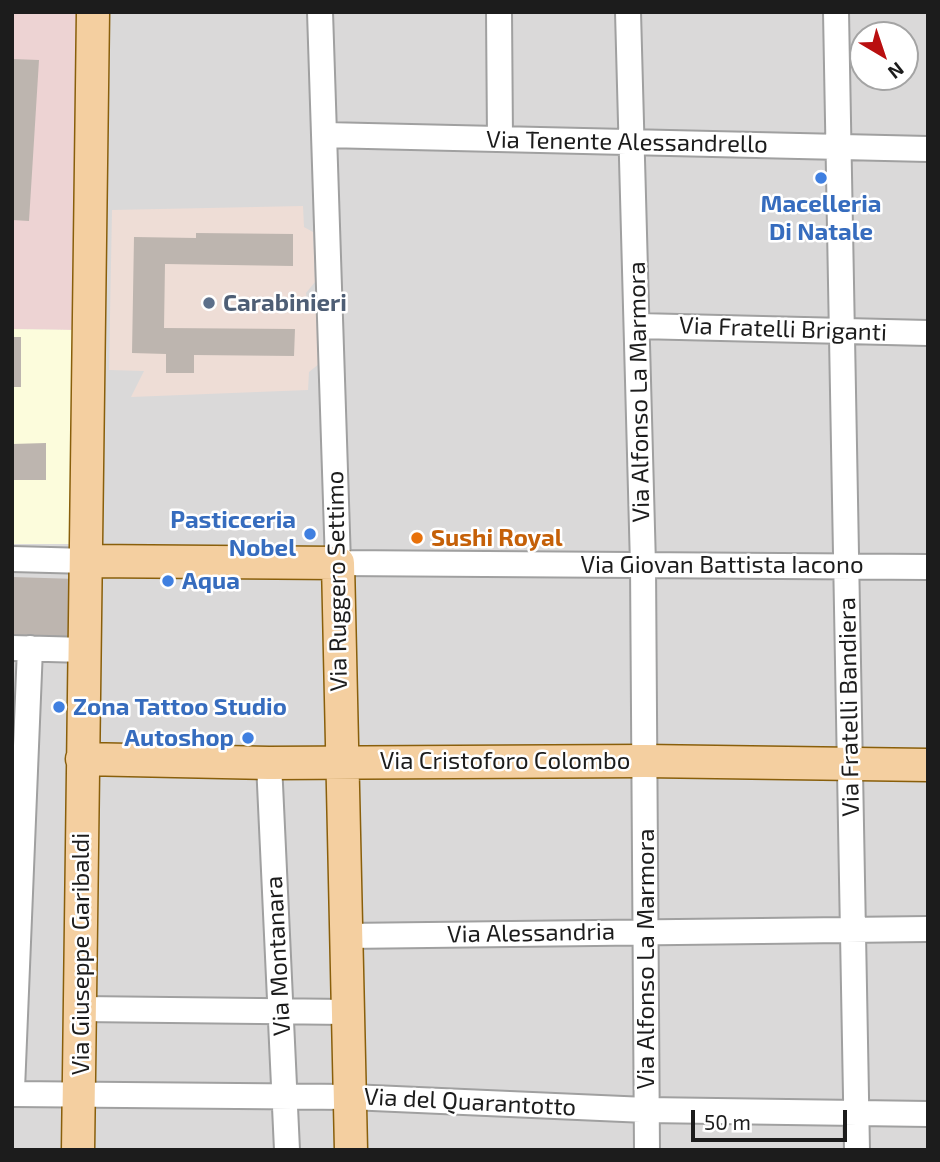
<!DOCTYPE html>
<style>
body{margin:0}
#map{position:relative;width:940px;height:1162px;overflow:hidden;background:#ede9e3;font-family:"Exo 2",sans-serif}
canvas{display:block}
.frame{position:absolute;inset:0;border:14px solid #1c1c1c;pointer-events:none}
.north{position:absolute;left:849px;top:21px;width:70px;height:70px;box-sizing:border-box;background:#fff;border:2px solid #a4a4a4;border-radius:50%;rotate:141deg;font-size:19px;font-weight:700;line-height:28px;text-align:center;color:#1c1c1c}
.north::after{content:'';display:block;margin:auto;width:24px;height:32px;background:#b90f10;clip-path:polygon(50% 0,100% 100%,50% 72%,0 100%)}
.scale{position:absolute;left:691px;top:1110px;width:156px;height:32px;box-sizing:border-box;border:4px solid #1c1c1c;border-top:0;padding-left:9px;font-size:21px;line-height:24px;white-space:nowrap;color:#1c1c1c;-webkit-text-stroke:5px #fff;paint-order:stroke}
</style>
<div id="map">
<canvas width="940" height="1162"></canvas>
<div class="frame"></div>
<div class="north">N</div>
<div class="scale">50 m</div>
</div>
<script>
const c = document.querySelector('canvas').getContext('2d');
c.lineJoin = 'round';
function fillPath(path, color) { c.fillStyle = color; c.fill(path, 'evenodd'); }
const toPath = rows => new Path2D(rows.map(r => 'M' + r).join(''));
function strokePath(path, color, width, dash) { c.strokeStyle = color; c.lineWidth = width; c.lineCap = dash ? 'butt' : 'round'; c.setLineDash(dash || []); c.stroke(path); }
function drawText(font, color, halo, rows, align = 'center') {
  c.font = font + ' "Exo 2",sans-serif'; c.lineWidth = 5; c.setLineDash([]); c.textBaseline = 'middle'; c.strokeStyle = halo; c.fillStyle = color; for (const [text, x, y, turn = 0] of rows) {
    c.save(); c.translate(x, y); c.rotate((+turn || 0) * Math.PI / 180); c.textAlign = isNaN(turn) ? turn : align; if (halo) c.strokeText(text, 0, 0); c.fillText(text, 0, 0); c.restore();
  }
}
fillPath(toPath([
 [80,12,928,12,928,1150,12,1150,12,329,74,330],
 [863,35,905,35,905,77,863,77]
]), '#dad9d9');
fillPath(toPath([
 [12,12,80,12,74,330,12,329]
]), '#edd3d3');
fillPath(toPath([
 [12,329,74,330,75,544,12,544]
]), '#fcfcdc');
fillPath(toPath([
 [303,206,304,227,313,232,315,282,306,293,307,300,318,316,319,364,309,372,308,390,131,397,144,371,109,370,112,210]
]), '#eeddd6');
fillPath(toPath([
 [12,59,39,60,29,221,12,220],
 [196,233,293,234,293,266,165,264,164,328,295,329,294,356,194,355,194,373,166,373,166,354,132,353,134,237,196,238],
 [12,337,21,337,21,387,12,387],
 [46,443,46,480,12,480,12,444],
 [12,577,77,579,75,638,12,637]
]), '#bdb5af');
const minor = toPath([
 [320,12,338,563,928,567],
 [499,12,500,139],
 [628,12,643,565,647,1150],
 [836,12,857,1150],
 [325,135,928,149],
 [638,326,928,333],
 [12,559,88,561],
 [12,648,85,650],
 [269,763,287,1150],
 [345,936,928,929],
 [81,1009,348,1012],
 [12,1089,30,648],
 [12,1094,350,1097,646,1110,928,1114]
]);
const major = toPath([
 [88,561,338,563,351,1150],
 [82,759,269,763,645,761,928,765],
 [78,1150,93,12]
]);
strokePath(minor, '#a0a0a0', 28);
strokePath(major, '#895f0b', 35);
strokePath(minor, '#fff', 24);
strokePath(major, '#f4cfa0', 32);
for (const [x, y, r, color] of [
 [821,178,7,"#3f7fe0"],
 [209,303,7,"#5c6f8a"],
 [310,534,7,"#3f7fe0"],
 [417,538,7,"#e8710a"],
 [168,581,7,"#3f7fe0"],
 [59,707,7,"#3f7fe0"],
 [248,738,7,"#3f7fe0"]
]) { const dot = new Path2D(); dot.arc(x, y, r, 0, 2 * Math.PI); c.fillStyle = color; c.fill(dot); strokePath(dot, '#fff', 2.5); }
drawText('24px', '#1c1c1c', '#fff', [
 ["Via Tenente Alessandrello",627,142,1],
 ["Via Fratelli Briganti",783,329,2],
 ["Via Alfonso La Marmora",639,392,-91],
 ["Via Giovan Battista Iacono",722,565],
 ["Via Ruggero Settimo",337,581,-91],
 ["Via Fratelli Bandiera",849,707,-91],
 ["Via Cristoforo Colombo",505,761],
 ["Via Alessandria",531,933,-1],
 ["Via Giuseppe Garibaldi",81,954,-90],
 ["Via Montanara",278,956,-93],
 ["Via Alfonso La Marmora",646,959,-90],
 ["Via del Quarantotto",470,1102,3]
]);
drawText('bold 24px', '#366cbe', '#fff', [
 ["Macelleria",821,204,"center"],
 ["Di Natale",821,232,"center"],
 ["Pasticceria",296,520],
 ["Nobel",296,548],
 ["Aqua",182,581,"left"],
 ["Zona Tattoo Studio",73,707,"left"],
 ["Autoshop",234,738]
], 'right');
drawText('bold 24px', '#4e5e75', '#fff', [
 ["Carabinieri",223,303]
], 'left');
drawText('bold 24px', '#c56008', '#fff', [
 ["Sushi Royal",431,538]
], 'left');
</script>
